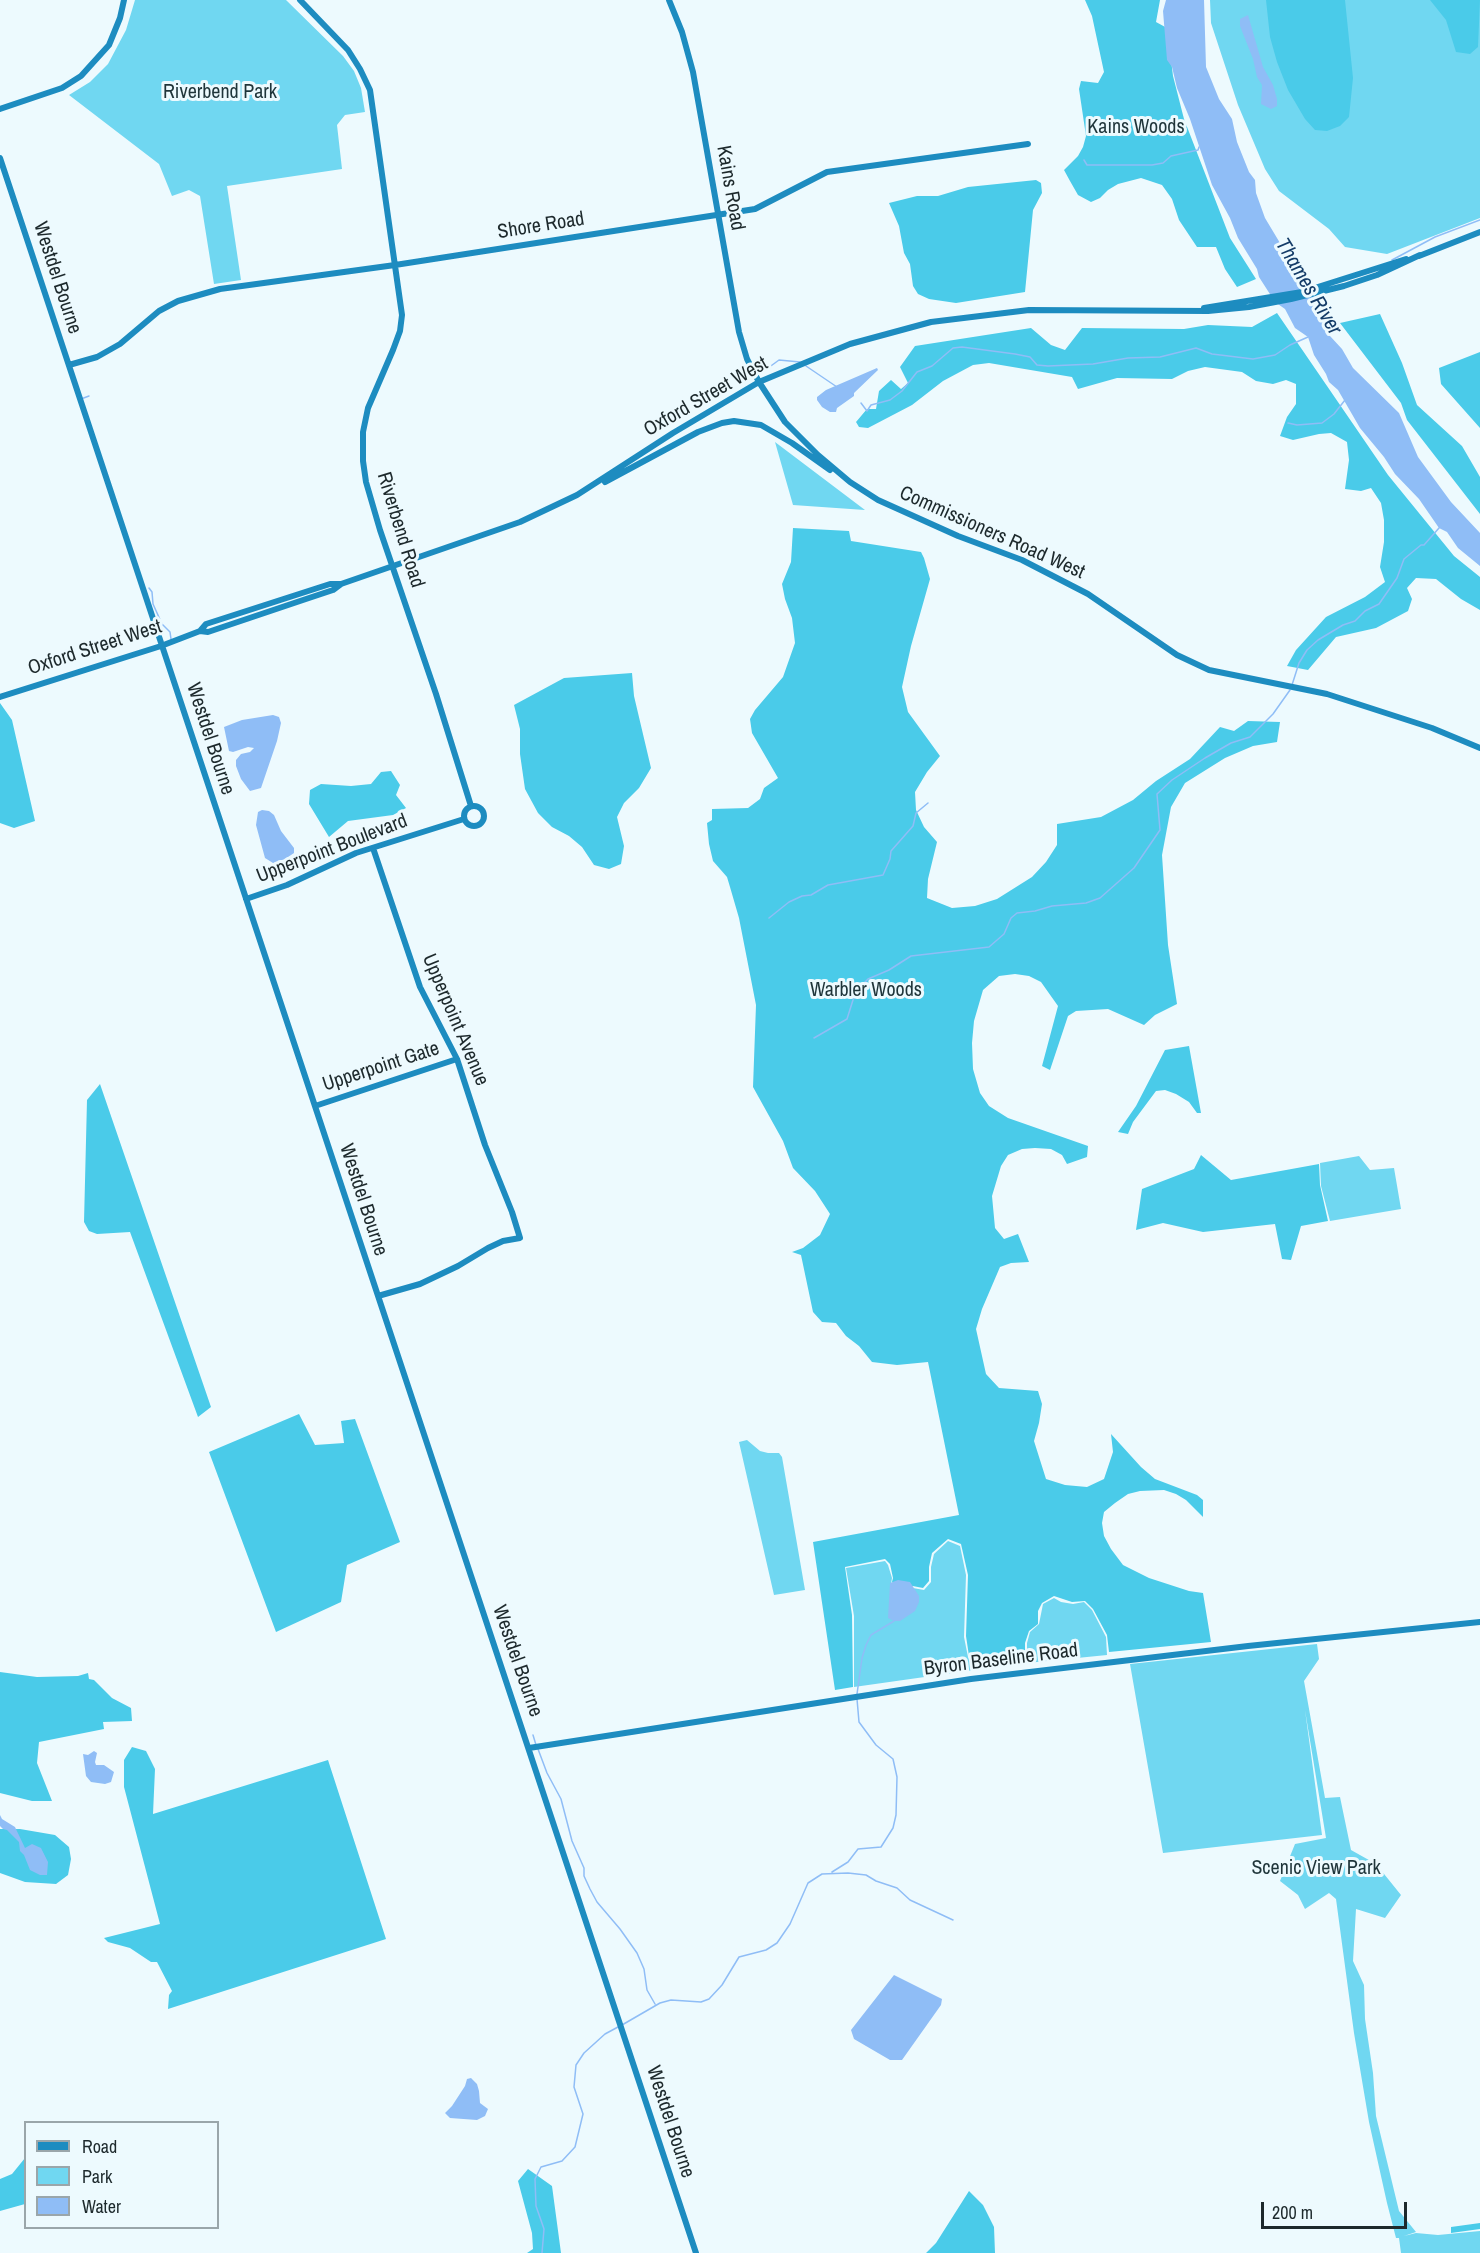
<!DOCTYPE html>
<style>
body{margin:0}
#map{position:relative;width:1480px;height:2253px;overflow:hidden;background:#edfafe;font-family:"Archivo Narrow",sans-serif}
canvas{display:block}
.legend{position:absolute;left:24px;top:2121px;width:195px;height:108px;box-sizing:border-box;background:#edfafe;border:2px solid #9aa6aa;margin:0;padding:8px 10px;list-style:none;font-size:18px;color:#1d292c}
.legend li{display:flex;align-items:center;gap:12px;height:30px}
.legend b{width:30px;border:2px solid #9aa6aa}
.scale{position:absolute;left:1261px;top:2202px;width:146px;height:27px;box-sizing:border-box;border:3px solid #1d292c;border-top:0;padding-left:8px;font-size:18px;line-height:21px;white-space:nowrap;color:#1d292c;-webkit-text-stroke:4px #edfafe;paint-order:stroke}
</style>
<div id="map">
<canvas width="1480" height="2253"></canvas>
<ul class="legend">
<li><b style="height:8px;background:#1d8cc0"></b>Road</li>
<li><b style="height:16px;background:#70d7f1"></b>Park</li>
<li><b style="height:16px;background:#8fbdf6"></b>Water</li>
</ul>
<div class="scale">200 m</div>
</div>
<script>
const c = document.querySelector('canvas').getContext('2d');
c.lineJoin = 'round';
function fillPath(path, color) { c.fillStyle = color; c.fill(path, 'evenodd'); }
const toPath = rows => new Path2D(rows.map(r => 'M' + r).join(''));
function strokePath(path, color, width, dash) { c.strokeStyle = color; c.lineWidth = width; c.lineCap = dash ? 'butt' : 'round'; c.setLineDash(dash || []); c.stroke(path); }
function drawText(font, color, halo, rows, align = 'center') {
  c.font = font + ' "Archivo Narrow",sans-serif'; c.lineWidth = 6; c.setLineDash([]); c.textBaseline = 'middle'; c.strokeStyle = halo; c.fillStyle = color; for (const [text, x, y, turn = 0] of rows) {
    c.save(); c.translate(x, y); c.rotate((+turn || 0) * Math.PI / 180); c.textAlign = isNaN(turn) ? turn : align; if (halo) c.strokeText(text, 0, 0); c.fillText(text, 0, 0); c.restore();
  }
}
fillPath(toPath([
 [135,0,286,0,343,56,354,71,361,88,365,112,345,115,337,125,342,169,227,186,241,280,214,284,200,196,189,190,172,196,159,164,69,95,90,82,108,64,126,30],
 [1210,0,1480,0,1480,218,1387,254,1345,247,1329,229,1279,191,1265,169,1238,105,1211,23],
 [775,442,865,510,793,505],
 [1359,1156,1370,1170,1394,1168,1401,1209,1330,1221,1321,1186,1320,1163],
 [747,1440,760,1451,768,1453,779,1453,782,1457,805,1590,774,1595,739,1442],
 [948,1541,960,1546,966,1575,964,1637,968,1657,974,1670,854,1687,854,1616,846,1568,885,1561,888,1565,892,1578,891,1584,924,1590,931,1582,931,1567,934,1554],
 [1054,1598,1061,1602,1073,1604,1084,1602,1092,1610,1106,1637,1107,1655,1027,1663,1027,1643,1030,1632,1039,1624,1043,1604],
 [1317,1644,1319,1659,1304,1681,1325,1798,1340,1797,1351,1850,1376,1864,1401,1895,1385,1918,1356,1909,1353,1961,1364,1985,1365,2019,1373,2073,1376,2116,1399,2211,1416,2232,1404,2236,1416,2233,1438,2235,1480,2231,1480,2253,1401,2253,1399,2238,1396,2238,1387,2203,1369,2122,1354,2033,1336,1899,1329,1893,1305,1909,1298,1895,1280,1881,1295,1844,1326,1838,1305,1710,1322,1835,1163,1853,1130,1664]
]), '#70d7f1');
fillPath(toPath([
 [1085,0,1160,0,1156,22,1167,28,1173,76,1184,119,1230,238,1256,279,1237,287,1225,269,1216,247,1197,247,1179,220,1172,199,1162,185,1141,178,1118,184,1108,190,1100,198,1091,202,1078,195,1070,181,1064,170,1078,156,1083,147,1086,136,1079,89,1081,81,1098,83,1104,72,1092,16],
 [1266,0,1345,0,1353,78,1349,117,1340,126,1327,131,1315,130,1305,119,1288,90,1277,62,1270,37],
 [1430,0,1480,0,1478,47,1470,54,1456,52,1446,20],
 [1036,180,1041,183,1042,193,1033,210,1025,292,956,303,929,299,918,294,913,286,910,264,904,253,899,226,889,203,917,196,938,196,968,187],
 [1277,313,1388,475,1454,556,1480,577,1480,610,1461,599,1436,579,1416,578,1407,588,1412,599,1408,611,1376,628,1336,637,1308,670,1287,666,1296,650,1326,617,1365,597,1385,582,1380,567,1384,542,1384,520,1381,503,1371,488,1361,491,1345,489,1349,460,1347,442,1331,433,1319,434,1293,440,1280,436,1287,417,1296,404,1296,384,1286,380,1273,384,1256,381,1242,372,1205,367,1188,371,1172,379,1117,378,1078,389,1072,377,989,363,973,365,943,381,912,405,868,428,859,427,856,422,867,409,876,409,879,391,891,380,901,389,908,383,900,367,915,346,1031,328,1051,345,1065,350,1082,328,1184,329,1208,325,1252,327],
 [1380,314,1402,363,1417,405,1462,446,1480,477,1480,514,1407,420,1401,403,1340,323],
 [1480,352,1480,428,1441,384,1439,368],
 [793,528,849,531,851,541,921,552,924,558,930,579,911,646,902,687,908,712,940,756,927,772,915,792,916,810,924,827,937,842,928,879,927,898,952,908,975,906,997,899,1032,877,1046,862,1057,845,1057,824,1101,817,1133,800,1156,781,1190,759,1220,727,1234,731,1248,721,1280,722,1277,742,1253,746,1225,758,1185,783,1171,807,1162,855,1168,945,1177,1004,1155,1015,1144,1025,1108,1009,1076,1011,1068,1016,1050,1070,1042,1066,1058,1006,1041,982,1029,976,1015,974,999,976,983,990,974,1021,972,1043,973,1069,980,1093,989,1106,1008,1118,1088,1146,1087,1157,1067,1164,1062,1155,1051,1149,1035,1148,1022,1149,1008,1155,1001,1166,992,1196,995,1228,1004,1239,1018,1234,1029,1262,1011,1263,1000,1267,982,1309,976,1329,986,1374,999,1388,1038,1391,1042,1404,1039,1423,1034,1441,1046,1479,1065,1485,1087,1487,1104,1479,1113,1452,1111,1434,1141,1467,1155,1479,1197,1495,1203,1500,1203,1517,1186,1500,1176,1494,1164,1490,1140,1491,1128,1494,1115,1503,1104,1512,1102,1523,1104,1536,1111,1549,1123,1565,1149,1578,1189,1591,1203,1593,1211,1642,1109,1652,1107,1635,1093,1609,1085,1601,1072,1602,1054,1596,1042,1603,1038,1611,1038,1624,1029,1631,1025,1643,1025,1660,974,1667,969,1656,966,1636,968,1575,961,1544,948,1539,932,1553,929,1567,929,1581,923,1588,892,1582,893,1578,890,1564,885,1559,845,1567,852,1615,853,1687,835,1690,813,1542,959,1515,928,1362,897,1365,872,1362,859,1346,846,1336,836,1323,822,1322,813,1312,801,1255,792,1252,803,1248,820,1235,830,1214,815,1191,793,1168,783,1141,753,1087,756,1005,739,918,730,887,727,877,713,861,709,844,707,823,712,820,712,809,748,808,760,799,764,788,778,778,752,733,750,719,755,710,783,677,795,643,792,618,785,599,782,584,791,562],
 [632,673,634,696,651,768,639,788,624,803,617,817,624,846,621,864,609,869,594,865,582,847,569,836,552,827,538,813,525,789,520,754,520,729,514,705,564,678],
 [0,703,12,720,35,821,14,828,0,823],
 [391,771,400,785,396,795,406,808,393,815,348,821,329,837,309,804,310,790,321,784,351,786,371,784,381,772],
 [1189,1046,1201,1113,1197,1113,1189,1102,1176,1094,1165,1090,1156,1091,1133,1122,1128,1134,1118,1132,1136,1106,1165,1050],
 [100,1084,211,1407,198,1417,130,1232,97,1234,89,1231,84,1222,87,1100],
 [1201,1155,1231,1180,1319,1164,1320,1185,1328,1221,1301,1226,1291,1260,1282,1259,1275,1224,1203,1232,1163,1223,1136,1230,1142,1189,1194,1169],
 [299,1414,315,1445,344,1443,341,1421,355,1419,400,1542,347,1565,341,1602,276,1632,209,1452],
 [0,1672,37,1677,78,1676,88,1673,89,1679,94,1680,112,1698,131,1708,132,1721,103,1722,104,1729,39,1742,37,1763,52,1801,32,1801,0,1793],
 [132,1747,146,1751,155,1769,153,1814,328,1760,386,1939,168,2009,169,1995,172,1991,157,1962,151,1962,130,1948,108,1942,104,1938,160,1924,124,1787,124,1760],
 [0,1829,20,1829,55,1835,69,1847,71,1859,68,1875,56,1884,25,1882,0,1873],
 [25,2158,25,2204,0,2211,0,2179,12,2174],
 [528,2169,552,2186,561,2253,527,2253,533,2249,532,2233,518,2181],
 [969,2191,983,2205,994,2227,995,2253,926,2253,936,2243],
 [1480,2223,1480,2229,1451,2233,1451,2227]
]), '#4acbe9');
fillPath(toPath([
 [1166,0,1204,0,1206,67,1219,99,1232,119,1237,142,1249,172,1255,180,1256,193,1265,218,1289,258,1291,267,1313,292,1330,336,1342,349,1353,368,1399,413,1418,457,1451,502,1480,533,1480,566,1458,548,1447,532,1439,528,1419,499,1395,474,1384,457,1360,428,1338,390,1329,382,1326,374,1314,355,1308,337,1295,328,1285,309,1275,302,1259,277,1257,269,1238,238,1230,218,1212,185,1190,119,1177,88,1172,67,1167,60,1163,11],
 [1248,15,1263,67,1273,85,1277,99,1277,106,1271,109,1261,104,1262,85,1257,77,1253,59,1240,26,1240,19],
 [877,368,878,370,854,393,854,396,837,408,836,412,830,412,822,407,817,400,817,397,826,390],
 [273,715,279,717,281,723,277,741,261,788,250,791,241,779,236,766,236,760,241,754,250,752,254,748,248,747,233,752,229,751,224,727,242,720],
 [262,810,269,811,274,815,281,831,294,848,294,853,285,859,273,863,265,858,256,825,258,812],
 [898,1580,910,1582,919,1596,919,1602,915,1611,900,1621,894,1621,888,1618,890,1583],
 [94,1751,97,1753,95,1762,96,1765,104,1765,114,1772,111,1782,105,1784,91,1782,86,1776,83,1754,88,1755],
 [0,1815,2,1819,15,1827,25,1848,32,1844,41,1848,48,1862,47,1875,40,1875,30,1870,24,1855,20,1851,19,1842,7,1830,3,1829,0,1826],
 [894,1975,942,1999,941,2005,902,2060,890,2060,854,2039,851,2030],
 [471,2078,477,2084,479,2091,480,2103,488,2109,485,2116,477,2120,450,2118,445,2113,452,2106,465,2086,467,2079]
]), '#8fbdf6');
strokePath(toPath([
 [1084,160,1087,165,1152,165,1163,163,1171,156,1198,150,1199,147],
 [1392,260,1435,237,1480,220],
 [806,366,837,387],
 [764,371,779,360,800,362],
 [81,399,89,396],
 [861,403,867,411,871,405,890,400,902,391,917,372,932,366,953,348,962,347,1015,354,1030,357,1037,365,1048,366,1093,364,1128,358,1160,357,1196,348,1212,354,1253,359,1275,355,1290,345,1308,337],
 [1288,423,1297,425,1322,423,1334,414,1345,400],
 [149,588,152,592,153,604,162,624,170,632,171,639],
 [1292,685,1299,663,1307,650,1318,640,1343,625,1355,621,1365,611,1379,604,1397,578,1404,559,1421,545,1424,545,1439,528],
 [769,918,789,902,802,896,811,895,828,885,883,875,890,859,891,851,913,826,916,813,928,803],
 [814,1038,847,1019,853,1000,861,986,868,979,889,970,911,956,989,947,1004,934,1011,918,1017,913,1035,911,1052,906,1086,903,1100,898,1134,868,1160,830,1157,794,1172,780,1205,758,1231,743,1250,737,1273,714,1290,690],
 [857,1694,862,1658,866,1645,871,1635,894,1621],
 [533,1735,536,1745],
 [538,1749,547,1773,561,1799,572,1841,584,1868,584,1876,590,1889,597,1902,620,1929,637,1953,644,1969,647,1990,655,2004],
 [832,1872,848,1862,858,1849,881,1847,893,1828,896,1815,897,1777,893,1759,876,1745,859,1722,857,1699],
 [622,2025,660,2003,671,2000,701,2002,709,1999,722,1985,739,1957,766,1950,777,1943,790,1924,808,1883,822,1874,848,1873,866,1875,876,1881,897,1888,910,1900,953,1920],
 [542,2253,544,2229,536,2206,535,2179,541,2167,562,2161,575,2147,583,2114,574,2087,576,2065,584,2053,605,2034,618,2027]
]), '#8fbdf6', 1.5);
strokePath(toPath([
 [300,0,348,50,360,69,370,90,402,315,400,331,393,350,368,408,363,432,363,461,366,482,380,530,436,694,471,806],
 [669,0,682,32,693,72,739,332,747,359,759,382,785,422,818,455,850,482,878,500,958,536,1022,560,1088,594,1177,655,1209,670,1327,694,1432,728,1480,748],
 [0,109,62,88,81,76,109,45,120,18,124,0],
 [0,158,696,2253],
 [1419,256,1480,232],
 [1204,308,1302,292,1406,259],
 [69,365,97,357,120,344,159,311,178,301,220,289,395,265,755,209,827,172,1028,144],
 [605,482,698,432,722,423,734,421,761,425,792,443,830,470],
 [200,631,206,624,330,584,340,584],
 [0,697,161,646,200,631,208,632,303,600,333,590,341,584,520,522,577,495,673,433,759,382,850,344,931,322,1029,310,1208,311,1249,307,1291,299,1344,286,1377,275,1420,255],
 '464 816a10 10 0 1 1 20 0a10 10 0 1 1-20 0Z',
 [373,848,420,987,457,1059,485,1145,512,1212,520,1238,503,1241,488,1248,458,1266,420,1284,378,1296],
 [246,899,287,885,356,853,464,819],
 [315,1106,457,1059],
 [529,1748,971,1679,1248,1646,1480,1622]
]), '#1d8cc0', 6);
drawText('20px', '#1f353a', '#edfafe', [
 ["Riverbend Park",220,93],
 ["Kains Woods",1136,128],
 ["Warbler Woods",866,991],
 ["Scenic View Park",1316,1869]
]);
drawText('20px', '#1d292c', '#edfafe', [
 ["Kains Road",730,188,80],
 ["Shore Road",541,226,-9],
 ["Westdel Bourne",57,278,72],
 ["Oxford Street West",706,397,-30],
 ["Riverbend Road",400,530,73],
 ["Commissioners Road West",992,533,24],
 ["Oxford Street West",95,648,-18],
 ["Westdel Bourne",210,739,72],
 ["Upperpoint Boulevard",332,849,-21],
 ["Upperpoint Avenue",455,1020,67],
 ["Upperpoint Gate",381,1067,-18],
 ["Westdel Bourne",363,1200,72],
 ["Byron Baseline Road",1001,1660,-7],
 ["Westdel Bourne",517,1661,71],
 ["Westdel Bourne",670,2122,72]
]);
drawText('italic 21px', '#143c68', '#edfafe', [
 ["Thames River",1308,287,59]
]);
</script>
